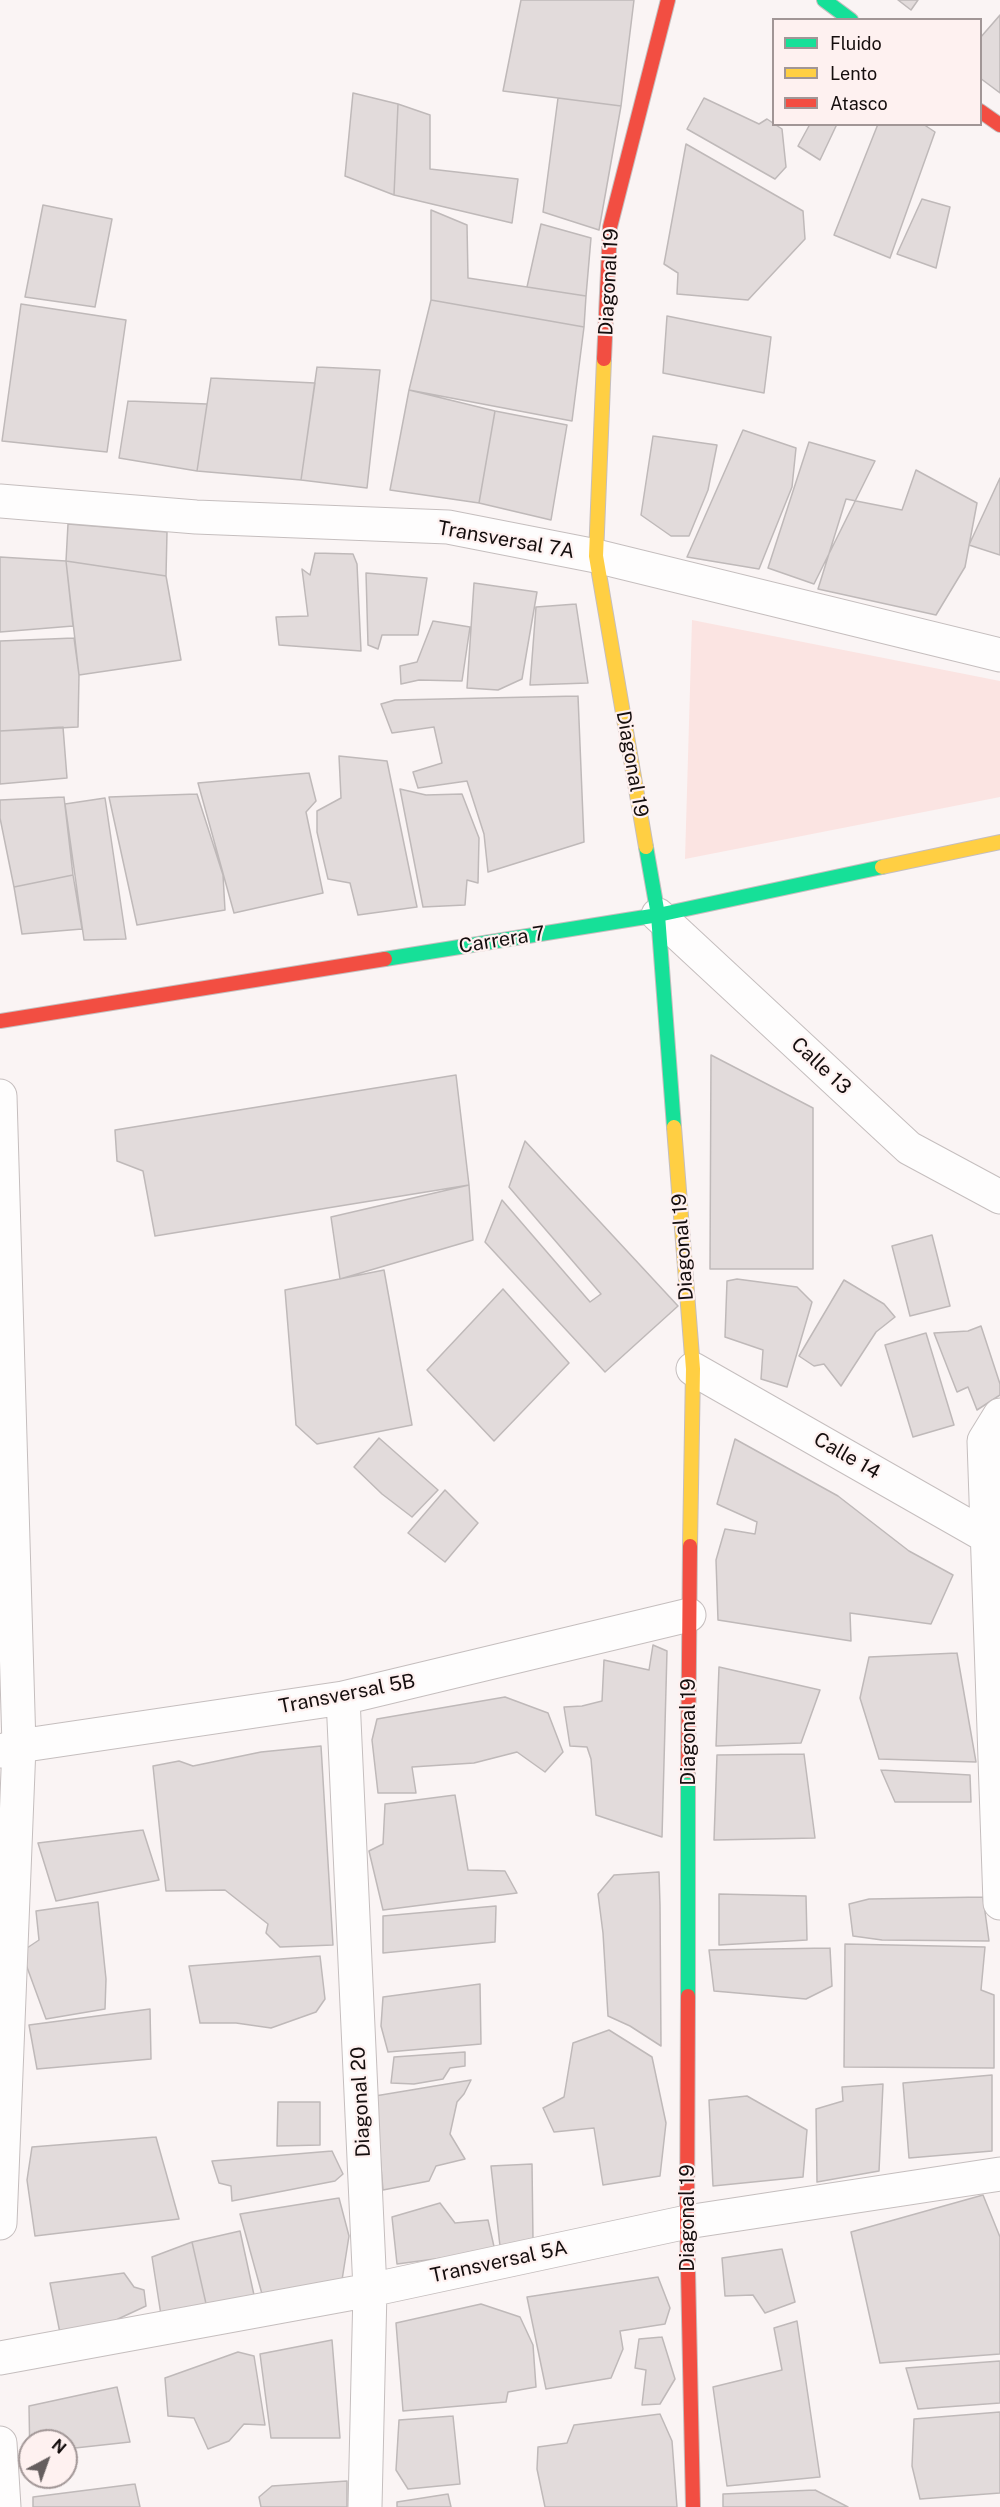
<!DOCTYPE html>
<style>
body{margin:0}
#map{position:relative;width:1000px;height:2507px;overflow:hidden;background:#faf4f4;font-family:"Public Sans",sans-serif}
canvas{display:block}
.legend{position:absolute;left:772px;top:18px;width:210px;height:108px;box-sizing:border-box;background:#fef1f0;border:2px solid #a19696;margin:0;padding:8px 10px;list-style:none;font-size:18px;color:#150e0e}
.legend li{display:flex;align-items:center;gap:12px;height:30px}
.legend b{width:30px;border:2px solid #a19696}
.north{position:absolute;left:18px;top:2429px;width:60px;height:60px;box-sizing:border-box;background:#fef1f0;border:2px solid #a19696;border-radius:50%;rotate:41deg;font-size:16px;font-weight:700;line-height:24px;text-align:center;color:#150e0e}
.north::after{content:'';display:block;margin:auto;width:21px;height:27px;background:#655e5e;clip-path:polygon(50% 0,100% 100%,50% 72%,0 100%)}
</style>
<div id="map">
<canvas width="1000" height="2507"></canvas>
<ul class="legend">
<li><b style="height:8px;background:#16e098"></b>Fluido</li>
<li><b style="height:8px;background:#ffcf43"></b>Lento</li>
<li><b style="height:8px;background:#f24e42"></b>Atasco</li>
</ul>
<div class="north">N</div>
</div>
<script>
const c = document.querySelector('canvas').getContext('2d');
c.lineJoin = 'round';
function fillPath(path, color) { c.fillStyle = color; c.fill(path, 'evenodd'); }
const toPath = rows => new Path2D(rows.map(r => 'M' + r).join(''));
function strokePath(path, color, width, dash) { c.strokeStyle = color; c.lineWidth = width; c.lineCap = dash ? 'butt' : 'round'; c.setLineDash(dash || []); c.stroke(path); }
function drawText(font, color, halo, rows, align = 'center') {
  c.font = font + ' "Public Sans",sans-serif'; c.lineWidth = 4.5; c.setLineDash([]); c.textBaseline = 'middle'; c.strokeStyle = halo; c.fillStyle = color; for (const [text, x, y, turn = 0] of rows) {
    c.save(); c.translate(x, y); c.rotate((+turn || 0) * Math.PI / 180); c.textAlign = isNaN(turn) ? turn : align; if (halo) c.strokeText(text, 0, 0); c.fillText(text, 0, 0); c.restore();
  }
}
fillPath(toPath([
 [692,620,1000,681,1000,797,685,859]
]), '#fbe4e2');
const building = toPath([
 [521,0,634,0,621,106,503,91,521,0],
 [898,0,918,0,911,10,898,0],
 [1000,15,1000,93,980,78,980,38,1000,15],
 [353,93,398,104,394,195,345,176,353,93],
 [558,98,621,106,599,230,543,212,558,98],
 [704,98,759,124,767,119,782,129,786,167,775,179,687,129,704,98],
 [398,104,430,115,430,169,518,179,512,223,394,195,398,104],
 [810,124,837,124,820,160,798,146,810,124],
 [878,124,923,124,935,132,890,258,834,235,878,124],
 [686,144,803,211,805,239,748,300,677,294,678,273,664,264,686,144],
 [922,199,950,207,936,268,897,254,922,199],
 [43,205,112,219,95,307,25,297,43,205],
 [431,210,467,225,468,278,586,296,584,327,431,300,431,210],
 [541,224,591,238,586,296,527,287,541,224],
 [431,300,584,327,572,421,409,390,431,300],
 [21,304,126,320,107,452,2,441,21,304],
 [667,316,771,337,764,393,663,373,667,316],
 [317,367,380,370,367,488,301,480,317,367],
 [211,378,315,383,301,480,197,471,211,378],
 [409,390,495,411,479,503,390,490,409,390],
 [128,401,207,404,197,471,119,458,128,401],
 [495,411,567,425,551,520,479,503,495,411],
 [743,430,796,448,792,487,759,569,687,557,743,430],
 [653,436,717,445,708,490,689,536,671,536,641,515,653,436],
 [809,442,875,461,814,584,768,568,809,442],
 [916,470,977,503,965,567,936,615,818,589,846,499,902,510,916,470],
 [1000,478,1000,555,969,545,1000,478],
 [68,524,167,532,166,576,66,561,68,524],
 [315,553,353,554,357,564,361,651,279,645,276,617,308,616,302,569,310,575,315,553],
 [0,557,66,561,73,626,0,632,0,557],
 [66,561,166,576,181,660,79,675,66,561],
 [366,573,427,578,418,635,382,635,378,649,368,645,366,573],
 [474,583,537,592,522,679,498,690,467,688,474,583],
 [576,604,588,683,530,685,536,607,576,604],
 [433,621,470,627,462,681,419,680,401,684,400,666,417,662,433,621],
 [74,638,79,675,78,727,0,731,0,641,74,638],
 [578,696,584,842,488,872,484,834,467,781,418,788,413,772,442,763,434,727,392,733,381,704,395,700,578,696],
 [63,727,67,778,0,784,0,731,63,727],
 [339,756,387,761,417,907,358,915,350,883,328,879,317,832,317,811,341,798,339,756],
 [309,773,316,801,306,812,323,893,234,913,198,783,309,773],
 [400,789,426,795,462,794,479,838,478,883,467,880,465,905,423,907,400,789],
 [197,794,223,875,225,910,137,925,109,797,197,794],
 [64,797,73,875,14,887,0,818,0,800,64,797],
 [105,798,126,939,84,940,65,804,105,798],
 [73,875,82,929,22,934,14,887,73,875],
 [711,1055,813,1108,813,1269,710,1269,711,1055],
 [456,1075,469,1185,155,1236,143,1171,117,1161,115,1130,456,1075],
 [525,1141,678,1306,605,1372,485,1242,502,1200,590,1302,601,1294,509,1187,525,1141],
 [469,1185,473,1240,340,1279,331,1217,469,1185],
 [932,1235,950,1306,910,1316,892,1246,932,1235],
 [384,1270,412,1425,317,1444,296,1425,285,1290,384,1270],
 [737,1279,797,1287,812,1302,787,1387,761,1379,763,1350,725,1337,727,1281,737,1279],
 [844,1280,884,1304,895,1317,876,1332,841,1386,824,1364,814,1366,799,1356,844,1280],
 [503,1289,569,1363,494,1441,427,1370,503,1289],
 [981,1326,1000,1384,1000,1395,977,1410,968,1387,957,1392,934,1333,968,1331,981,1326],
 [926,1333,954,1425,913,1437,885,1345,926,1333],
 [379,1438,438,1490,412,1517,382,1494,354,1467,379,1438],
 [735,1439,838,1496,909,1551,953,1575,931,1624,850,1613,851,1641,718,1620,716,1560,725,1529,755,1534,757,1522,717,1504,735,1439],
 [445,1490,478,1523,445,1562,408,1533,445,1490],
 [653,1645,667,1651,662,1837,596,1815,591,1759,587,1747,570,1746,564,1707,582,1706,602,1701,604,1660,649,1670,653,1645],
 [957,1653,976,1762,879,1759,860,1698,869,1657,957,1653],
 [719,1667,820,1690,801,1743,716,1746,719,1667],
 [505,1697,548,1713,563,1752,545,1772,517,1752,474,1763,412,1767,416,1793,378,1793,372,1740,377,1719,505,1697],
 [321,1746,333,1945,280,1947,266,1933,268,1924,225,1890,166,1891,153,1766,179,1761,193,1766,261,1752,321,1746],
 [804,1754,815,1838,714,1840,717,1755,804,1754],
 [881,1770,970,1775,971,1802,895,1802,881,1770],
 [455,1795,468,1870,505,1871,517,1893,383,1910,369,1851,383,1844,385,1804,455,1795],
 [143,1830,159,1880,56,1901,38,1843,143,1830],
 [659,1872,660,1905,661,2046,630,2026,608,2016,603,1933,598,1894,614,1875,659,1872],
 [719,1894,806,1896,807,1940,719,1945,719,1894],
 [983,1897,989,1941,882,1940,853,1936,849,1904,869,1899,983,1897],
 [98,1902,106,1979,105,2009,46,2019,24,1959,24,1950,39,1940,36,1911,98,1902],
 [496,1906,495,1942,383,1953,383,1916,496,1906],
 [845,1944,985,1947,981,1990,994,1995,994,2068,844,2067,845,1944],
 [830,1948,832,1986,806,1999,714,1991,709,1950,830,1948],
 [320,1956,325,1999,316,2012,271,2028,236,2023,200,2023,189,1966,320,1956],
 [480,1984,481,2044,388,2052,381,2026,383,1997,480,1984],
 [150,2009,151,2059,37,2069,29,2025,150,2009],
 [609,2030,652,2057,666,2123,660,2176,603,2185,594,2128,554,2132,543,2108,564,2097,573,2043,609,2030],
 [465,2052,465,2066,450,2068,443,2079,414,2084,391,2083,394,2057,465,2052],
 [992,2075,992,2151,909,2158,903,2083,992,2075],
 [471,2080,464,2094,457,2102,450,2134,465,2159,436,2166,429,2181,383,2190,375,2096,471,2080],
 [883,2084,879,2171,817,2182,816,2109,843,2101,842,2087,883,2084],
 [747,2096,807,2130,803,2177,713,2186,709,2100,747,2096],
 [278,2102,320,2102,320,2145,277,2146,278,2102],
 [156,2137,179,2219,35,2236,27,2180,32,2147,156,2137],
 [332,2151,343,2174,335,2181,232,2201,231,2186,219,2183,212,2161,332,2151],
 [532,2164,533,2240,500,2246,491,2166,532,2164],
 [983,2195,1000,2237,1000,2354,880,2363,851,2232,983,2195],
 [339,2198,349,2236,342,2280,262,2294,240,2214,339,2198],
 [440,2203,455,2223,488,2220,495,2251,397,2264,392,2217,440,2203],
 [240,2231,254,2295,207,2308,192,2242,240,2231],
 [192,2242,207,2308,161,2315,152,2257,192,2242],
 [782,2249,795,2302,765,2313,753,2295,725,2296,722,2258,782,2249],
 [124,2273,134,2287,144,2290,146,2306,118,2319,111,2329,61,2338,50,2283,124,2273],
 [658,2277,670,2308,665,2324,620,2331,623,2349,611,2378,546,2389,527,2297,658,2277],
 [481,2304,520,2317,533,2345,536,2387,508,2392,506,2402,403,2411,396,2323,481,2304],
 [797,2321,820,2477,727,2486,713,2387,782,2370,774,2328,797,2321],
 [662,2337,675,2379,660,2404,642,2405,646,2370,635,2368,639,2339,662,2337],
 [332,2340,340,2438,271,2438,260,2354,332,2340],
 [238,2352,254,2356,265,2425,244,2424,229,2441,208,2449,194,2418,168,2416,165,2378,238,2352],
 [1000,2361,1000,2403,918,2409,906,2368,1000,2361],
 [117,2387,130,2442,75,2448,74,2465,66,2464,66,2441,30,2441,30,2462,29,2406,117,2387],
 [1000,2412,1000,2493,920,2499,912,2466,914,2419,1000,2412],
 [660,2414,672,2441,677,2507,545,2507,537,2469,538,2447,567,2443,574,2425,660,2414],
 [453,2416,460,2484,408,2489,396,2470,399,2420,453,2416],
 [347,2481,347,2507,261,2507,259,2497,272,2486,347,2481],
 [135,2484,140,2507,33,2507,33,2497,135,2484],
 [815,2490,848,2507,723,2507,723,2494,815,2490],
 [448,2494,451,2507,397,2507,397,2502,448,2494]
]);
fillPath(building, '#e2dbdb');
strokePath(building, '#bfb9b9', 1.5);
const street = toPath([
 [0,501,196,517,448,527,596,556,1000,655],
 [658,915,909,1148,1000,1197],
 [0,1096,19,1746,0,2223],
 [693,1369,1000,1544],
 [1000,1415,984,1441,1000,1903],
 [343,1698,370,2290,365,2507],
 [0,1751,19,1746,343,1698,689,1615],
 [0,2358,370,2290,687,2222,1000,2174],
 [0,2443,4,2507]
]);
const fast = toPath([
 [824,0,851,20],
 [646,847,658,915,674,1127],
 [385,959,658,915,882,867],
 [688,1996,688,1771]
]);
const slow = toPath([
 [604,359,596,556,646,847],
 [882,867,1000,842],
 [674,1127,693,1369,690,1546]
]);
const jam = toPath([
 [980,111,1000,125],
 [604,359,610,227,668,0],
 [0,1021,385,959],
 [688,1771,690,1546],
 [688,1996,687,2222,693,2507]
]);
strokePath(street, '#c5bebe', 35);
strokePath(fast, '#c5bebe', 16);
strokePath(slow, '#c5bebe', 16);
strokePath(jam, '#c5bebe', 16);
strokePath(street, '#fefdfd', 33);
strokePath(fast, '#16e098', 14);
strokePath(slow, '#ffcf43', 14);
strokePath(jam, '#f24e42', 14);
drawText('20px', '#150e0e', '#fef1f0', [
 ["Diagonal 19",609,282,-87],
 ["Transversal 7A",506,540,10],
 ["Diagonal 19",632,764,80],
 ["Carrera 7",502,940,-9],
 ["Calle 13",821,1066,43],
 ["Diagonal 19",683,1247,-94],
 ["Calle 14",847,1456,30],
 ["Transversal 5B",347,1694,-11],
 ["Diagonal 19",689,1732,-90],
 ["Diagonal 20",361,2102,-93],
 ["Diagonal 19",688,2218,-90],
 ["Transversal 5A",499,2262,-12]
]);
</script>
